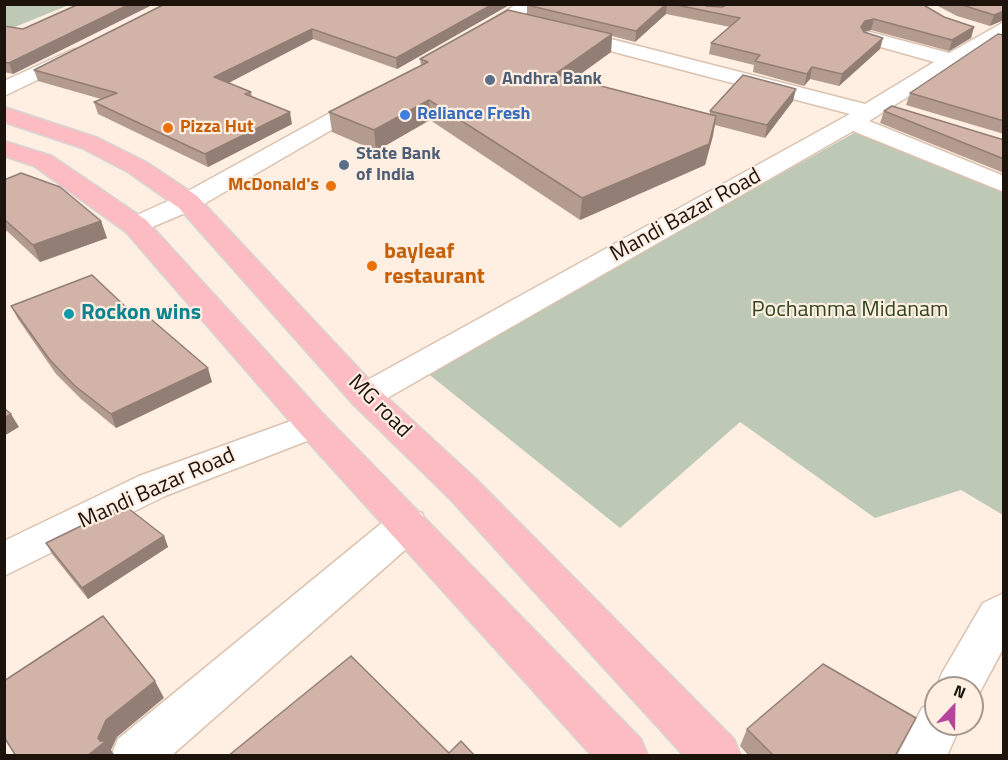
<!DOCTYPE html>
<style>
body{margin:0}
#map{position:relative;width:1008px;height:760px;overflow:hidden;background:#ffefe3;font-family:"Titillium Web",sans-serif}
canvas{display:block}
.frame{position:absolute;inset:0;border:6px solid #1c130c;pointer-events:none}
.north{position:absolute;left:924px;top:676px;width:60px;height:60px;box-sizing:border-box;background:#ffefe3;border:2px solid #a4978d;border-radius:50%;rotate:22deg;font-size:16px;font-weight:700;line-height:24px;text-align:center;color:#1c130c}
.north::after{content:'';display:block;margin:auto;width:21px;height:27px;background:#b8439b;clip-path:polygon(50% 0,100% 100%,50% 72%,0 100%)}
</style>
<div id="map">
<canvas width="1008" height="760"></canvas>
<div class="frame"></div>
<div class="north">N</div>
</div>
<script>
const c = document.querySelector('canvas').getContext('2d');
c.lineJoin = 'round';
function fillPath(path, color) { c.fillStyle = color; c.fill(path, 'evenodd'); }
const toPath = rows => new Path2D(rows.map(r => 'M' + r).join(''));
function strokePath(path, color, width, dash) { c.strokeStyle = color; c.lineWidth = width; c.lineCap = dash ? 'butt' : 'round'; c.setLineDash(dash || []); c.stroke(path); }
function drawText(font, color, halo, rows, align = 'center') {
  c.font = font + ' "Titillium Web",sans-serif'; c.lineWidth = 4.5; c.setLineDash([]); c.textBaseline = 'middle'; c.strokeStyle = halo; c.fillStyle = color; for (const [text, x, y, turn = 0] of rows) {
    c.save(); c.translate(x, y); c.rotate((+turn || 0) * Math.PI / 180); c.textAlign = isNaN(turn) ? turn : align; if (halo) c.strokeText(text, 0, 0); c.fillText(text, 0, 0); c.restore();
  }
}
fillPath(toPath([
 [5,5,69,5,5,31],
 [863,128,1003,190,1003,515,961,490,875,518,740,422,620,528,426,372]
]), '#bdc8b5');
const minor = toPath([
 [517,4,539,4,488,39,474,39,471,35,474,31,517,4],
 [1004,22,1004,37,869,121,1004,176,1004,192,853,131,377,404,365,408,353,404,348,396,353,388,850,114,561,38,558,34,561,30,568,28,865,104,934,62,863,42,860,38,863,34,870,32,949,53,1004,22],
 [74,49,81,51,84,55,81,59,4,96,4,81,74,49],
 [368,92,376,94,379,99,376,104,197,208,136,234,126,232,123,226,126,220,179,196,368,92],
 [313,413,325,416,330,425,325,434,165,496,4,576,4,541,139,476,313,413],
 [408,509,422,513,427,524,422,535,171,756,111,756,118,739,394,513,408,509],
 [1004,593,1004,647,974,703,972,688,936,689,942,673,983,603,1004,593],
 [936,702,936,724,961,724,947,756,897,756,922,708,936,702]
]);
const major = toPath([
 [4,107,98,138,146,162,197,196,377,388,476,479,734,739,741,756,684,756,450,499,353,404,179,208,128,172,82,148,4,122,4,107],
 [4,141,52,156,146,220,325,416,641,739,648,756,592,756,301,434,126,232,34,166,4,156,4,141]
]);
strokePath(minor, '#dbc2af', 3);
strokePath(major, '#d6d5d3', 3);
fillPath(minor, '#fff');
fillPath(major, '#fcbcc2');
fillPath(toPath([
 [79,4,154,4,13,74,4,72,4,26,23,29],
 [165,4,511,4,397,69,313,39,228,83,251,92,252,97,292,124,208,167,98,114,94,102,101,99,38,81,34,70],
 [529,4,708,4,706,6,944,17,974,27,971,38,949,51,871,30,864,32,880,49,839,86,810,79,804,86,753,72,754,65,709,54,711,43,730,27,666,14,635,42,612,36,611,52,574,79,710,114,710,111,793,101,765,138,715,125,705,165,580,220,430,120,376,151,332,132,329,112,421,65,420,59,527,14,527,5],
 [934,4,1004,4,990,26,957,16],
 [1004,35,1004,134,906,105,910,93],
 [884,111,1004,140,1004,173,880,123],
 [4,180,101,221,107,238,40,262,7,231,4,232],
 [11,306,130,311,212,382,116,428,81,399,56,374,18,319],
 [164,536,168,547,88,599,52,554,46,543],
 [747,729,895,756,749,756,740,746]
]), '#b49b90');
fillPath(toPath([
 [130,4,154,4,13,74,9,63],
 [493,4,511,4,397,69,396,58],
 [666,4,667,4,666,14,635,42,636,31],
 [1004,11,1004,20,990,26,994,15],
 [874,19,871,30,862,32,861,27,865,21],
 [974,27,971,38,949,51,952,40],
 [312,29,313,39,217,89,214,77],
 [612,34,611,52,554,93,555,74],
 [883,38,880,49,839,86,842,74],
 [812,67,810,79,804,86,807,74],
 [796,89,793,101,765,138,767,125],
 [429,100,430,120,376,151,374,130],
 [290,112,292,124,208,167,205,154],
 [716,116,713,136,705,165,580,220,582,198],
 [101,221,107,238,40,262,33,245],
 [208,368,212,382,116,428,111,414],
 [11,414,19,427,4,436,4,418],
 [164,536,168,547,88,599,82,588],
 [155,681,164,698,117,737,111,750,115,756,87,756,98,738,106,720]
]), '#927e75');
const building = toPath([
 [79,4,130,4,9,63,4,62,4,26,23,29,79,4],
 [165,4,493,4,396,58,312,29,214,77,251,92,245,94,290,112,205,154,94,102,117,93,34,70,165,4],
 [529,4,666,4,636,31,527,5,529,4],
 [672,4,706,4,706,6,722,7,729,4,922,4,944,17,974,27,952,40,874,19,865,21,861,27,864,32,883,38,842,74,812,67,807,74,755,61,760,55,711,43,740,18,672,4],
 [959,4,1004,4,1004,11,994,15,959,4],
 [508,10,612,34,555,74,716,116,709,144,582,198,429,100,374,130,329,112,428,62,420,59,508,10],
 [998,34,1004,35,1004,121,910,93,998,34],
 [743,75,796,89,767,125,710,111,743,75],
 [892,106,1004,140,1004,159,884,111,892,106],
 [21,173,60,187,101,221,33,245,4,219,4,180,21,173],
 [92,275,130,311,138,308,208,368,111,414,75,386,50,360,11,306,92,275],
 [4,408,11,414,4,418,4,408],
 [124,505,164,536,82,588,46,543,124,505],
 [103,616,155,681,106,720,98,738,100,741,106,741,87,756,16,756,4,737,4,681,103,616],
 [351,656,449,753,461,741,475,756,228,756,351,656],
 [823,664,916,718,895,756,774,756,747,729,823,664]
]);
fillPath(building, '#d1b4a7');
strokePath(building, '#927e75', 1.5);
for (const [x, y, r, color] of [
 [490,80,6,"#5c6f8a"],
 [405,115,6,"#3f7fe0"],
 [168,128,6,"#e8710a"],
 [344,165,6,"#5c6f8a"],
 [331,186,6,"#e8710a"],
 [372,266,6,"#e8710a"],
 [69,314,6,"#0f9aa8"]
]) { const dot = new Path2D(); dot.arc(x, y, r, 0, 2 * Math.PI); c.fillStyle = color; c.fill(dot); strokePath(dot, '#ffefe3', 2); }
drawText('bold 18px', '#4e5e75', '#ffefe3', [
 ["Andhra Bank",502,80],
 ["State Bank",356,155],
 ["of India",356,176]
], 'left');
drawText('bold 18px', '#366cbe', '#ffefe3', [
 ["Reliance Fresh",417,115]
], 'left');
drawText('bold 18px', '#c56008', '#ffefe3', [
 ["Pizza Hut",180,128],
 ["McDonald's",319,186,"right"]
], 'left');
drawText('22px', '#1c130c', '#ffefe3', [
 ["Mandi Bazar Road",686,216,-29],
 ["MG road",379,407,45],
 ["Mandi Bazar Road",157,489,-24]
]);
drawText('bold 22px', '#c56008', '#ffefe3', [
 ["bayleaf",384,253],
 ["restaurant",384,278]
], 'left');
drawText('22px', '#30471b', '#ffefe3', [
 ["Pochamma Midanam",850,311]
]);
drawText('bold 22px', '#0d838f', '#ffefe3', [
 ["Rockon wins",81,314]
], 'left');
</script>
